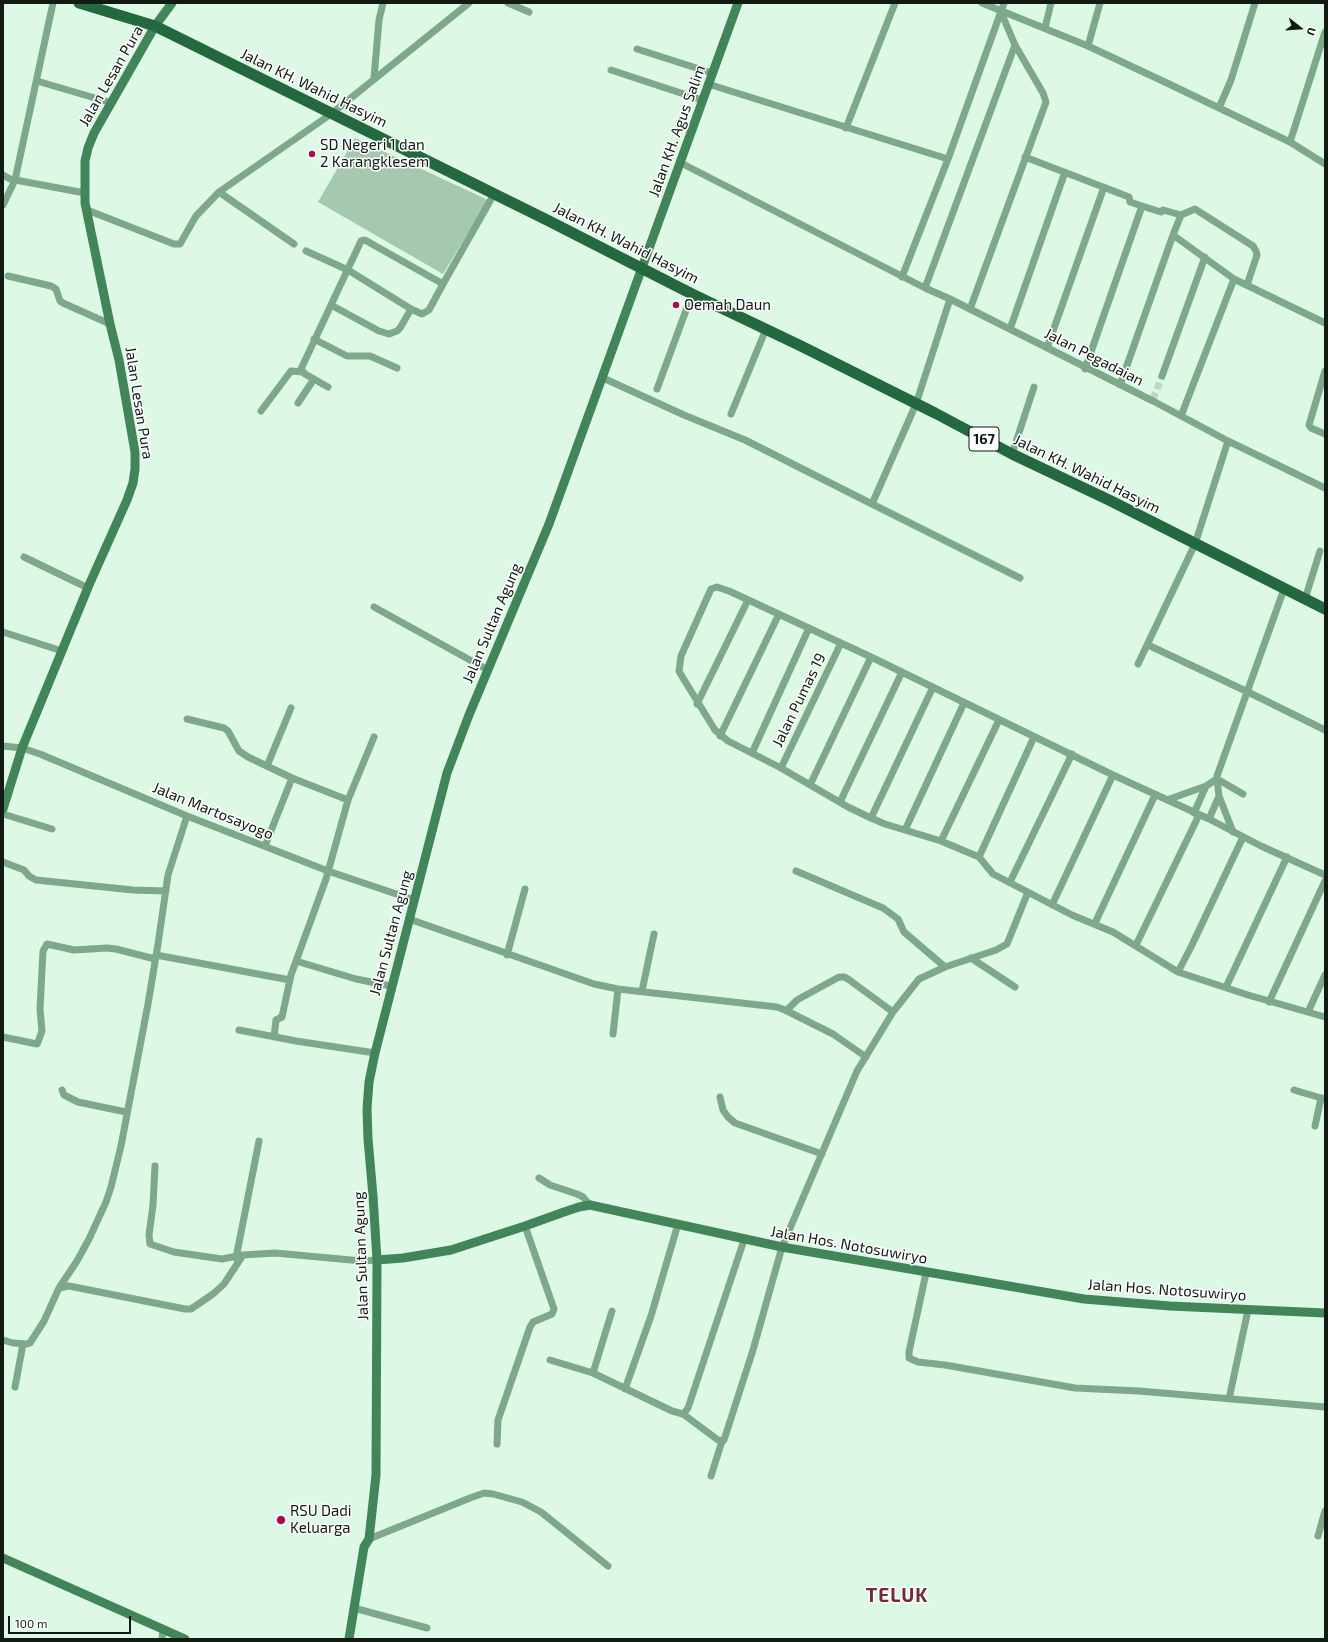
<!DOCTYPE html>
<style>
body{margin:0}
#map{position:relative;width:1328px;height:1642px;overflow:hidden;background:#ddf8e4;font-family:"Exo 2",sans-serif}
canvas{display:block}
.frame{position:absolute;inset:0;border:4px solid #111b14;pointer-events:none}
.north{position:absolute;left:1280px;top:8px;width:40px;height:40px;-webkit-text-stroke:3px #fdfdfd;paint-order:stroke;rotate:107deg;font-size:11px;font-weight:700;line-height:16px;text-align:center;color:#111b14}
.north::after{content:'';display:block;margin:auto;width:14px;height:18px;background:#111b14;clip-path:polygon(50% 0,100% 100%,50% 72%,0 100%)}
.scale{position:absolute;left:8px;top:1616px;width:123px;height:18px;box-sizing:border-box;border:2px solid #111b14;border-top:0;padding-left:5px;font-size:12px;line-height:14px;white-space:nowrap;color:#111b14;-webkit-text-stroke:3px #fdfdfd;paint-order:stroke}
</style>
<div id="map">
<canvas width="1328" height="1642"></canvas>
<div class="frame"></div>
<div class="north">U</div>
<div class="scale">100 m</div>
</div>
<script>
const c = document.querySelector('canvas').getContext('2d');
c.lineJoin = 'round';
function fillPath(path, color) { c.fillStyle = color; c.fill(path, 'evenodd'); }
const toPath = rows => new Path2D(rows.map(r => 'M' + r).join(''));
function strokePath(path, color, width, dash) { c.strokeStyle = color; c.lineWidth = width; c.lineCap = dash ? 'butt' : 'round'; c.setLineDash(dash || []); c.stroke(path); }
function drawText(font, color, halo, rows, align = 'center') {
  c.font = font + ' "Exo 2",sans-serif'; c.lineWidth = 3; c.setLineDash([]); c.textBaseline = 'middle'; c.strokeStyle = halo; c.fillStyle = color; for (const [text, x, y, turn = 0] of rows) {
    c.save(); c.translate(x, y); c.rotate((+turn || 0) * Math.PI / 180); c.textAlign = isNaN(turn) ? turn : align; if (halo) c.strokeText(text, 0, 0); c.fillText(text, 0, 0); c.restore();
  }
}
fillPath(toPath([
 [355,138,488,200,443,274,318,202]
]), '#a4c9ae');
strokePath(toPath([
 [1153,399,1162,376]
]), '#bed7c5', 7, [7, 3.5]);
strokePath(toPath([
 [508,3,529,12],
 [982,3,1088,46,1169,84,1290,142,1325,164],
 [1045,28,1051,3],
 [1088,46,1100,3],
 [637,49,712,73],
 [611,70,702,100],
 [374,78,379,20,383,3],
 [37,81,112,103],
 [708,84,948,159],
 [1219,108,1231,80,1255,3],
 [846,128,895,3],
 [1290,142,1325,32],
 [1025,157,1129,197,1130,202,1142,206,1161,212,1163,210,1181,215,1173,235,1234,279,1325,323],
 [681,163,925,288],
 [3,175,10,179,85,193],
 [219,192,294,244],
 [3,205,15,180,53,3],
 [87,210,174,244,180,244,196,216,219,192,331,114,469,3],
 [1181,215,1195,209,1253,246,1256,251,1257,255,1247,285],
 [306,251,348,270,411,309,422,314,429,310,443,284],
 [8,276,51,286,56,289,60,301,63,303,110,324],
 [902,277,948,159,1004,3],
 [950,299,925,288,1015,45],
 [331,305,379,331,389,334,397,331,400,328,411,309],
 [970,309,1046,102,1043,93,1015,45,1001,12],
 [1010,329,1065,172],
 [314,339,347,356,370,356,397,368],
 [1047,348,1104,187],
 [1085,369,1142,206],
 [1325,371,1309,425,1311,428,1325,434],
 [1162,376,1205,257],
 [603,378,684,415,745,440,872,504],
 [1120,385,1173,235],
 [328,387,305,374,301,369,361,241,365,240,372,244,443,284,494,194],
 [657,389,692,294],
 [298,403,314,379],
 [261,411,291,371,302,372],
 [731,414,766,329],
 [1181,416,1234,279],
 [1228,441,1325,488],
 [1012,454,1034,387],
 [24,557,88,588],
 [1020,578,872,504,916,404,950,299,1153,401,1228,441,1195,544,1138,664],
 [1305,599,1320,551],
 [374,607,488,670],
 [3,632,62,651],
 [1148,645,1248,692,1325,730],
 [697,704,748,600],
 [187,719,224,728,228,731,239,751,248,757,292,778,348,800],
 [720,736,779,614],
 [3,746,22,748,40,754,187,816,328,871,414,900],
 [752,753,809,628],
 [267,766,291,708],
 [781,768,841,643],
 [1217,779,1243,794],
 [810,785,871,657],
 [1219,796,1233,832],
 [1167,800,1206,786],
 [840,802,902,672],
 [1194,813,1206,786,1217,779],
 [3,814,52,829],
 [871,818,933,687],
 [1209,819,1219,796,1217,779,1217,776,1284,589],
 [905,830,964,703],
 [941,841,999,720],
 [265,846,292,778],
 [979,857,1034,737],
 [3,862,24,870,29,876,36,880,133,890,166,891],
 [796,871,883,908,898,919,904,932,945,967],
 [1325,875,1261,846,1209,819,1113,775,871,657,729,591,717,587,711,589,681,656,679,671,683,678,715,730,728,741,781,768,848,807,871,818,885,824,941,841,979,857,993,874,1072,915,1113,932,1178,972,1248,995,1325,1017],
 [1010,882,1072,754],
 [1052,905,1113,775],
 [409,919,594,984,618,989,777,1007,785,1010,833,1034,866,1057],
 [1095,923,1155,795],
 [1136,945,1199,815],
 [156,955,290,980],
 [507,955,525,889],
 [971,958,1015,987],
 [296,961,356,979,391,986],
 [1178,972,1191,947,1243,837],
 [1226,987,1287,857],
 [642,991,654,934],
 [1269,1002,1325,881],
 [787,1010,797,1000,839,977,844,977,848,979,893,1012],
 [1308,1012,1325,975],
 [239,1030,296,1041,375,1053],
 [613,1034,618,989],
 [3,1037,37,1044,38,1042,42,1031,40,1009,43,951,47,944,74,950,107,948,116,949,155,959],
 [274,1037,276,1020,282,1017,291,975,326,879,348,800,374,737],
 [62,1090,64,1095,78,1102,126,1112],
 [1294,1090,1321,1098],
 [720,1097,723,1110,728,1117,735,1123,822,1154],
 [1315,1126,1321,1098,1325,1099],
 [155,1166,153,1205,149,1235,150,1244,174,1252,222,1259,243,1255],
 [539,1178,550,1185,577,1194,583,1197,590,1205],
 [236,1258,259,1141],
 [926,1273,909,1352,909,1358,918,1362,945,1365,1075,1388,1139,1391,1325,1407],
 [59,1288,77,1261,89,1239,106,1202,111,1187,121,1146,148,1004,158,944,168,875,187,816],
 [3,1340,13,1343,27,1344,30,1343,44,1321,59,1288,69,1286,185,1309,191,1309,213,1294,224,1284,243,1255,275,1253,362,1261,377,1260],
 [550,1360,593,1373,672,1411,683,1414,685,1412,688,1408,744,1240],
 [593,1373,612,1311],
 [15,1387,23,1344],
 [625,1389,651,1316,678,1224],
 [1229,1399,1248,1310],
 [683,1414,718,1440,722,1441,724,1440,753,1350,782,1247,857,1071,893,1012,919,979,945,967,996,950,1007,944,1028,892],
 [497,1444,498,1420,530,1327,533,1322,552,1314,554,1309,525,1226],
 [711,1476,722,1441],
 [1318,1536,1325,1511],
 [369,1539,470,1498,484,1493,493,1494,522,1502,541,1512,608,1566],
 [354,1608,427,1628],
 [162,1639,163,1630]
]), '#7ea88a', 7);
strokePath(toPath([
 [3,809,22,748,89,585,127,500,133,483,135,469,135,452,119,360,110,324,85,203,85,161,88,148,94,133,155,26,172,3],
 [377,1260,403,1258,451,1250,525,1226,564,1212,579,1207,590,1205,782,1247,1084,1299,1170,1306,1325,1313],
 [3,1558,185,1639],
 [349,1639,364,1547,369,1539,376,1475,377,1260,373,1196,368,1139,367,1109,369,1082,375,1053,447,773,469,715,549,524,738,3]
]), '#428559', 9);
strokePath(toPath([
 [79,3,155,26,549,221,692,294,801,346,935,413,1012,454,1111,501,1325,609]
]), '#23683e', 11);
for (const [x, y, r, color] of [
 [312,154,4,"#a31050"],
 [676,305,4,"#a31050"],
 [281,1520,5,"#a31050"]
]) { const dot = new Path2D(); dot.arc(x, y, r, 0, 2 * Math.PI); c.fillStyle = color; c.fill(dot); strokePath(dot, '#fdfdfd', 1.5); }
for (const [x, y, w] of [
 [984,439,30]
]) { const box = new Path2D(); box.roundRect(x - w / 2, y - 12, w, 24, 3); c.fillStyle = '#fdfdfd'; c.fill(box); strokePath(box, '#111b14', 1); }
drawText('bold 14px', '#111b14', null, [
 ["167",984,439]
]);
drawText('15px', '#111b14', '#fdfdfd', [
 ["Jalan Lesan Pura",111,76,-60],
 ["Jalan KH. Wahid Hasyim",314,88,26],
 ["Jalan KH. Agus Salim",677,131,-70],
 ["Jalan KH. Wahid Hasyim",626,243,27],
 ["Jalan Pegadaian",1094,357,27],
 ["Jalan Lesan Pura",139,403,81],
 ["Jalan KH. Wahid Hasyim",1087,474,26],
 ["Jalan Sultan Agung",492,623,-67],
 ["Jalan Pumas 19",799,700,-64],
 ["Jalan Martosayogo",213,811,22],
 ["Jalan Sultan Agung",391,933,-75],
 ["Jalan Hos. Notosuwiryo",849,1245,10],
 ["Jalan Sultan Agung",361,1256,-92],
 ["Jalan Hos. Notosuwiryo",1167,1290,4]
]);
drawText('15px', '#111b14', '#fdfdfd', [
 ["SD Negeri 1 dan",320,145],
 ["2 Karangklesem",320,162],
 ["Oemah Daun",684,305],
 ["RSU Dadi",290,1511],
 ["Keluarga",290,1528]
], 'left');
c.letterSpacing = '1px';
drawText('bold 19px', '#6f2a40', '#fdfdfd', [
 ["TELUK",897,1596]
]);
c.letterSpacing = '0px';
</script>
